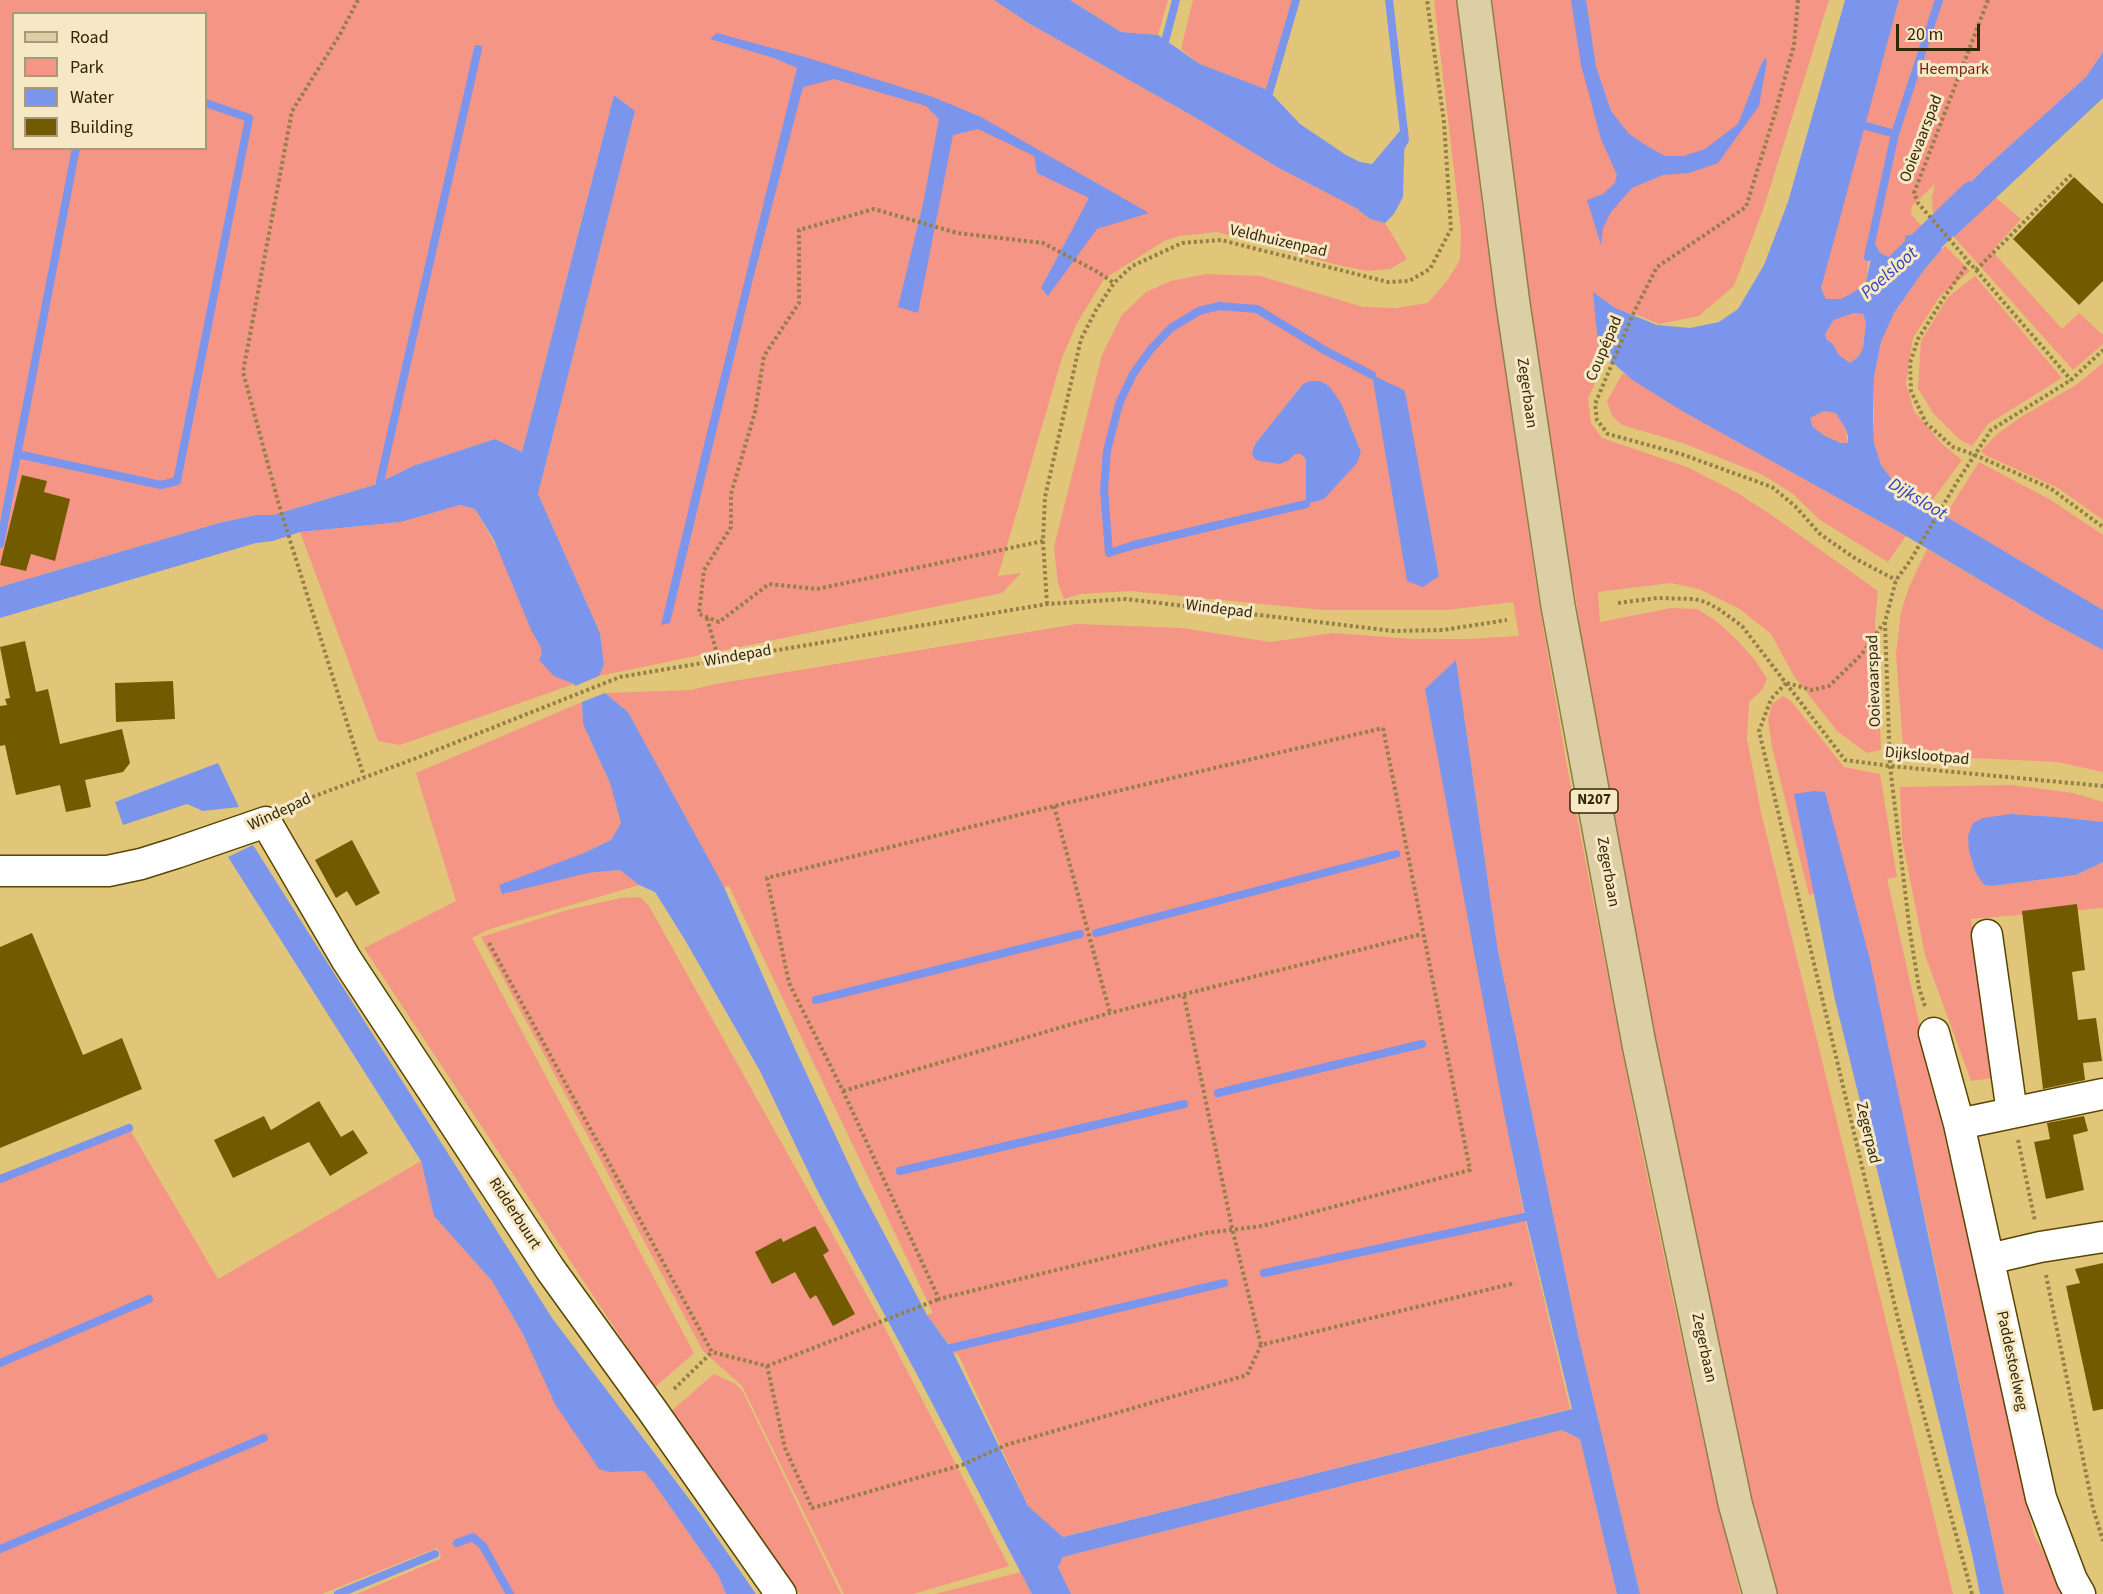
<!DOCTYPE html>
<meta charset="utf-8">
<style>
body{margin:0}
#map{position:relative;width:2103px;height:1594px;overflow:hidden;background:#e1c67a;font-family:"Source Sans 3",sans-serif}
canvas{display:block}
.legend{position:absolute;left:12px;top:12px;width:195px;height:138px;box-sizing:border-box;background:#f6e8c4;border:2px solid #a79a78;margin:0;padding:8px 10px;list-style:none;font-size:18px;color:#312605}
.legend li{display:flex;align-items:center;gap:12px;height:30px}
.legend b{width:30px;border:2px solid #a79a78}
.scale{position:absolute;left:1896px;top:24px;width:84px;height:27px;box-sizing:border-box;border:3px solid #312605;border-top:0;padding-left:8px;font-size:18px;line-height:21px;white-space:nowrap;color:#312605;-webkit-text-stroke:4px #f6e8c4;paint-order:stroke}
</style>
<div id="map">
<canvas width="2103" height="1594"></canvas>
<ul class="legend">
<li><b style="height:8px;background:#dccea5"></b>Road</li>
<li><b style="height:16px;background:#f49585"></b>Park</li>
<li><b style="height:16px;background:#7c95ec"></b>Water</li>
<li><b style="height:16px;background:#725a00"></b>Building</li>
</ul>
<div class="scale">20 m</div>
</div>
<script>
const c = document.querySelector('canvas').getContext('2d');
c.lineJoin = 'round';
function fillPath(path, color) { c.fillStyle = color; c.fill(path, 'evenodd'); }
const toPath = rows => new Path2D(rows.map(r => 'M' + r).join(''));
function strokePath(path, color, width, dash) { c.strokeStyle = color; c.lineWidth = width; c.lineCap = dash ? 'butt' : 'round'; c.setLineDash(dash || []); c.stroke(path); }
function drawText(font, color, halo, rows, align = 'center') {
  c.font = font + ' "Source Sans 3",sans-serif'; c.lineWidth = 6; c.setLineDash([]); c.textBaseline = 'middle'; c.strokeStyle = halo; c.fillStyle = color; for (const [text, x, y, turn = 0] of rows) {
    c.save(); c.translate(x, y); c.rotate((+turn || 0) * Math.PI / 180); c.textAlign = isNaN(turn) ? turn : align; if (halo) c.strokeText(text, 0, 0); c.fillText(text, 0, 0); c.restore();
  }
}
fillPath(toPath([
 [0,0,994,0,1030,24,1198,119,1277,167,1356,208,1370,219,1385,223,1407,259,1390,269,1368,271,1338,265,1217,232,1180,236,1164,241,1104,279,1077,323,1062,358,998,576,1021,573,1002,593,599,676,604,665,600,633,538,494,635,111,614,95,522,452,495,439,413,466,374,485,273,515,256,515,219,523,0,587],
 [14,14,206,14,206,148,14,148],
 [1070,0,1168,0,1158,35,1121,32],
 [1193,0,1292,0,1268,90,1200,64,1181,49],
 [1434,0,1458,0,1483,214,1538,597,1567,766,1639,1137,1673,1300,1705,1447,1740,1594,1640,1594,1579,1339,1498,951,1456,661,1425,689,1524,1215,1570,1409,1063,1537,1028,1506,960,1358,957,1353,954,1354,951,1347,927,1315,933,1313,729,886,724,887,708,859,628,712,605,693,691,690,715,684,1077,624,1182,628,1270,642,1333,633,1413,639,1467,639,1519,636,1513,602,1447,610,1323,610,1130,591,1080,594,1064,599,1058,584,1054,547,1102,355,1122,315,1146,292,1171,281,1206,274,1260,276,1363,307,1396,308,1428,303,1447,281,1460,260,1461,230],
 [1372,376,1404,390,1439,576,1391,483],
 [1303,384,1341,403,1361,452,1306,503,1306,459,1301,454,1252,453,1255,444],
 [1489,0,1829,0,1763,210,1734,286,1699,316,1659,324,1631,312,1629,314,1615,308,1594,293,1597,334,1607,358,1588,398,1591,423,1602,438,1687,467,1736,492,1770,514,1878,591,1875,621,1881,750,1867,753,1837,731,1794,676,1771,634,1740,609,1699,589,1671,583,1598,592,1600,622,1671,608,1697,609,1715,620,1738,641,1755,660,1767,679,1762,690,1749,702,1747,739,1761,812,1953,1594,1777,1594,1737,1441,1643,1005,1581,637,1575,593,1568,561,1516,215],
 [1899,0,2103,0,2103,52,2086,77,1984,169,1937,217,1933,214,1932,197,1935,184,1912,206,1911,214,1926,231,1905,236,1905,254,1891,258,1880,253,1873,241,1871,244,1866,280,1857,290,1841,299,1826,299,1821,288,1821,275],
 [1995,197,2021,219,1992,251,2062,329,2079,313,2103,335,2103,344,2073,370,1954,237],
 [1945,246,1970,271,1940,296,1913,338,1906,383,1914,411,1942,444,1962,460,1928,506,1894,482,1881,465,1874,443,1874,377,1881,342,1894,313,1924,270],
 [1975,276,2062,378,1988,424,1972,446,1959,439,1933,413,1918,388,1921,341,1948,297],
 [1854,313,1863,314,1866,322,1863,348,1859,356,1850,363,1838,355,1832,343,1827,340,1825,334,1834,320],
 [2103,363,2103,520,2058,488,1985,455,1981,451,1996,435,2021,417,2076,385],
 [1623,373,1682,411,1906,536,1888,562,1820,520,1793,494,1763,475,1683,443,1622,425,1612,416,1607,401],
 [1824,411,1836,412,1845,428,1848,443,1841,443,1825,436,1813,427,1810,418],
 [1979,462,2051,500,2103,535,2103,610,1945,516],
 [460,505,475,509,574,684,400,745,378,741,300,532,401,522],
 [1927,549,2047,620,2103,650,2103,772,2057,762,1972,758,1914,761,1904,758,1896,655,1901,612,1909,587],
 [1783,696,1791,701,1844,767,1880,774,1897,877,1887,879,2034,1535,2066,1594,2004,1594,1927,1226,1849,887,1809,895,1772,747,1768,719,1772,704],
 [582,702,583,724,610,783,621,823,611,840,584,853,588,873,621,870,639,885,490,929,472,938,694,1353,654,1388,364,948,456,901,416,773],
 [2011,785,2073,793,2103,802,2103,822,2057,817,2011,814,1984,885,1992,886,2076,875,2103,862,2103,908,1971,919,1993,1078,1971,1081,1925,955,1902,839,1900,787],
 [640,897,649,906,879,1317,1009,1566,913,1594,844,1594,742,1386,703,1351,481,937,567,910,621,898],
 [129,1128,218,1279,421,1161,434,1216,492,1281,523,1334,610,1472,644,1471,653,1482,718,1575,726,1594,357,1594,440,1559,441,1555,437,1548,322,1594,0,1594,0,1181],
 [714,1374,736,1384,743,1392,841,1594,800,1594,669,1413],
 [1562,1430,1580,1439,1617,1594,1071,1594,1058,1567,1063,1557],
 [1021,1572,1032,1594,935,1594]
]), '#f49585');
fillPath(toPath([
 [994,0,1070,0,1121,32,1158,35,1200,64,1268,90,1300,124,1346,155,1360,162,1372,164,1405,125,1403,197,1394,214,1385,223,1370,219,1356,208,1277,167,1198,119,1030,24],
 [1571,0,1586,0,1596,67,1611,111,1629,134,1647,146,1665,156,1683,156,1705,149,1738,124,1761,65,1765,58,1767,61,1759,106,1718,163,1689,173,1663,175,1632,188,1611,212,1603,228,1601,245,1587,200,1603,194,1615,183,1617,175,1601,139,1581,65],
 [1845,0,1899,0,1821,288,1826,299,1841,299,1857,290,1866,281,1871,259,1871,236,1880,253,1891,258,1905,254,1905,236,1926,231,1942,249,1924,270,1894,313,1881,342,1874,377,1873,415,1874,443,1881,465,1894,482,1915,498,2103,610,2103,650,2047,620,1906,536,1682,411,1634,381,1607,358,1597,334,1593,292,1615,308,1657,325,1690,328,1719,322,1738,309,1764,265,1788,202],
 [1854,313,1863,314,1866,322,1863,348,1859,356,1850,363,1839,355,1832,343,1827,340,1825,334,1834,320],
 [1824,411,1836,413,1845,428,1848,436,1848,443,1841,443,1825,436,1813,427,1810,418],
 [717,33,805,57,933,97,981,117,1149,213,1097,229,1048,296,1041,288,1089,198,1037,173,1034,156,978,129,953,135,918,313,898,307,923,204,939,119,926,106,834,79,803,87,753,279,670,623,661,625,702,453,797,68,774,58,710,39],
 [2103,52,2103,98,1954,237,1937,217,1984,169,2086,77],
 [614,95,635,111,538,494,600,633,604,665,599,676,575,686,574,684,554,676,539,660,542,654,540,645,532,632,494,540,475,509,460,505,401,522,300,532,273,541,256,543,0,618,0,587,219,523,256,515,273,515,374,485,413,466,495,439,522,452],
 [1372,375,1404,390,1406,397,1439,576,1423,587,1407,581],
 [1310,381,1320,381,1329,386,1341,403,1361,452,1357,463,1324,499,1306,504,1306,459,1301,454,1295,454,1289,460,1280,464,1259,461,1254,458,1252,453,1255,444,1303,384],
 [1456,660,1498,951,1579,1339,1640,1594,1617,1594,1580,1439,1562,1430,1063,1557,1058,1567,1071,1594,1032,1594,921,1382,817,1190,760,1071,685,940,655,892,639,885,620,870,588,873,502,894,499,885,584,853,611,840,621,823,610,783,583,724,582,702,605,693,628,712,724,887,795,1049,858,1184,927,1315,951,1348,1028,1506,1063,1537,1572,1409,1525,1215,1504,1113,1425,689],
 [218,763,239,807,203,811,187,804,123,825,115,802],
 [1814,791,1825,792,1870,960,2004,1594,1980,1594,1972,1554,1835,1000,1794,794],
 [2011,814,2057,817,2103,822,2103,862,2076,875,1992,886,1984,885,1976,873,1969,851,1968,836,1973,823,1983,818],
 [253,845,552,1318,699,1512,756,1594,726,1594,718,1575,653,1482,644,1471,610,1472,599,1469,555,1404,523,1334,492,1281,434,1216,421,1161,228,857]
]), '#7c95ec');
strokePath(toPath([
 [1389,0,1405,140,1399,150],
 [1163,49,1176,0],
 [1267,100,1296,0],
 [1859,124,1895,134],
 [1868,257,1895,134,1939,0],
 [17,454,161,485,177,481,249,118,206,103],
 [380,482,478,49],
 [1306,504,1134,545,1109,553,1104,490,1107,451,1119,404,1133,374,1151,349,1171,328,1199,311,1219,306,1257,309,1326,351,1372,375],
 [0,544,76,148],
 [1096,933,1396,854],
 [816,1000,1080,934],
 [1218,1093,1422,1044],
 [900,1171,1184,1104],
 [0,1179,129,1128],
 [1264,1273,1525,1217],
 [951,1348,1224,1283],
 [0,1363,149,1299],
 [457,1543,473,1537,483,1546,510,1594],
 [0,1549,264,1438],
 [338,1594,435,1554]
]), '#7c95ec', 8);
strokePath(toPath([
 [1902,265,1973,196]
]), '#7c95ec', 30);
fillPath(toPath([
 [2074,177,2103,204,2103,281,2079,305,2013,239],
 [22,475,47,481,44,492,70,499,55,561,31,554,26,571,0,565],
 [25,641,36,692,48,689,60,744,122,729,130,763,123,772,85,780,91,807,66,812,60,785,16,795,5,745,0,746,0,706,7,705,5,699,10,698,0,647],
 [173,681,175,719,116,722,115,683],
 [352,840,380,893,356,906,347,891,336,898,315,860],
 [2077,904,2085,970,2072,972,2078,1020,2096,1018,2102,1061,2083,1063,2085,1080,2043,1089,2022,911],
 [32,933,83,1055,122,1038,142,1089,0,1148,0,947],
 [319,1101,341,1137,353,1130,368,1153,330,1176,309,1142,233,1178,214,1140,264,1116,271,1130],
 [2084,1116,2088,1131,2073,1135,2084,1190,2046,1199,2034,1142,2050,1139,2047,1123],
 [815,1226,829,1251,823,1255,855,1314,833,1326,816,1295,810,1299,795,1272,772,1284,755,1252,781,1238,783,1242],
 [2103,1263,2103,1409,2093,1411,2066,1286,2080,1283,2075,1269]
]), '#725a00');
const minor = toPath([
 [0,871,108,871,141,864,176,853,266,822,346,959,550,1269,652,1410,781,1594],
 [1987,935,2012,1113],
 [1934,1033,1959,1124,2041,1498,2072,1580,2080,1594],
 [1959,1124,2103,1094],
 [1989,1259,2040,1247,2103,1237]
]);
const primary = toPath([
 [1474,0,1513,304,1558,606,1639,1044,1735,1503,1760,1594]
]);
strokePath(minor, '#584502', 33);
strokePath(primary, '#917e46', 36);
strokePath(toPath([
 [358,0,339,36,292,111,243,372,279,505,364,777],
 [1798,0,1794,45,1776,110,1746,207,1657,267,1634,312,1595,404,1597,420,1608,434,1681,454,1772,487,1795,506,1820,534,1856,559,1896,580],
 [1988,0,1914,193,1918,203,2071,380],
 [1969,262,1943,299,1918,339,1910,363,1911,391,1926,423,1953,447,1975,455,2050,488,2103,527],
 [1976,270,2072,174],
 [1043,541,817,589,769,584,719,622,699,614,704,570,731,527,731,494,755,412,764,356,799,303,799,230,874,209,957,233,1043,243,1096,271,1114,283],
 [1618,603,1657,598,1694,599,1706,602,1720,610,1742,626,1845,760,1890,766,2103,786],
 [1047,604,1043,541,1045,497,1081,339,1096,310,1114,283,1132,266,1182,243,1221,240,1388,282,1409,281,1430,269,1451,229,1444,122,1427,0],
 [707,618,719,661],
 [1786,683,1771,699,1759,731,1899,1323,1972,1594],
 [1787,683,1812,690,1829,686,1861,655,1884,623],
 [1383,728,1470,1170,1262,1226,1206,1233,939,1299,843,1091,789,983,767,878,1054,806,1383,728],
 [1054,806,1110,1013],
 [291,808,307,799,419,757,620,677,1047,604,1126,599,1393,631,1443,630,1507,620],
 [489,943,712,1352,767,1366,785,1448,812,1508,962,1465,1006,1445,1247,1375,1261,1345,1515,1283],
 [1184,996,1232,1228,1261,1345],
 [1925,1006,1919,988,1910,932,1890,766,1885,622,1896,580,1910,561,1957,482,1991,430,2071,380,2103,350],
 [843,1091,1110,1013,1422,934],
 [2018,1140,2035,1221],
 [2046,1275,2093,1508,2103,1541],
 [767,1366,939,1299],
 [674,1389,712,1352]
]), '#948047', 4, [3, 3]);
strokePath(minor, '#fff', 30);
strokePath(primary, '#dccea5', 33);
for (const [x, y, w] of [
 [1594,801,48]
]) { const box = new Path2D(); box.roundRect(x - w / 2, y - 12, w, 24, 4.5); c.fillStyle = '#f6e8c4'; c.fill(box); strokePath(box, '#312605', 1.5); }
drawText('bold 15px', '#312605', null, [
 ["N207",1594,801]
]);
drawText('16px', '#732117', '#f6e8c4', [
 ["Heempark",1954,70]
]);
drawText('16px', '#312605', '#f6e8c4', [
 ["Ooievaarspad",1922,139,-69],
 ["Veldhuizenpad",1278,242,13],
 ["Coupépad",1605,349,-67],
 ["Zegerbaan",1526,393,82],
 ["Windepad",1219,610,7],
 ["Windepad",738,657,-10],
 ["Ooievaarspad",1875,681,-92],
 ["Dijkslootpad",1927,757,5],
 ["Windepad",280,813,-25],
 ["Zegerbaan",1607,872,80],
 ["Zegerpad",1867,1133,77],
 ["Ridderbuurt",514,1214,57],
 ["Zegerbaan",1703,1348,78],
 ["Paddestoelweg",2011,1361,78]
]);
drawText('italic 18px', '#3141be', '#f6e8c4', [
 ["Poelsloot",1890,274,-41],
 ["Dijksloot",1917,500,31]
]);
</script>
